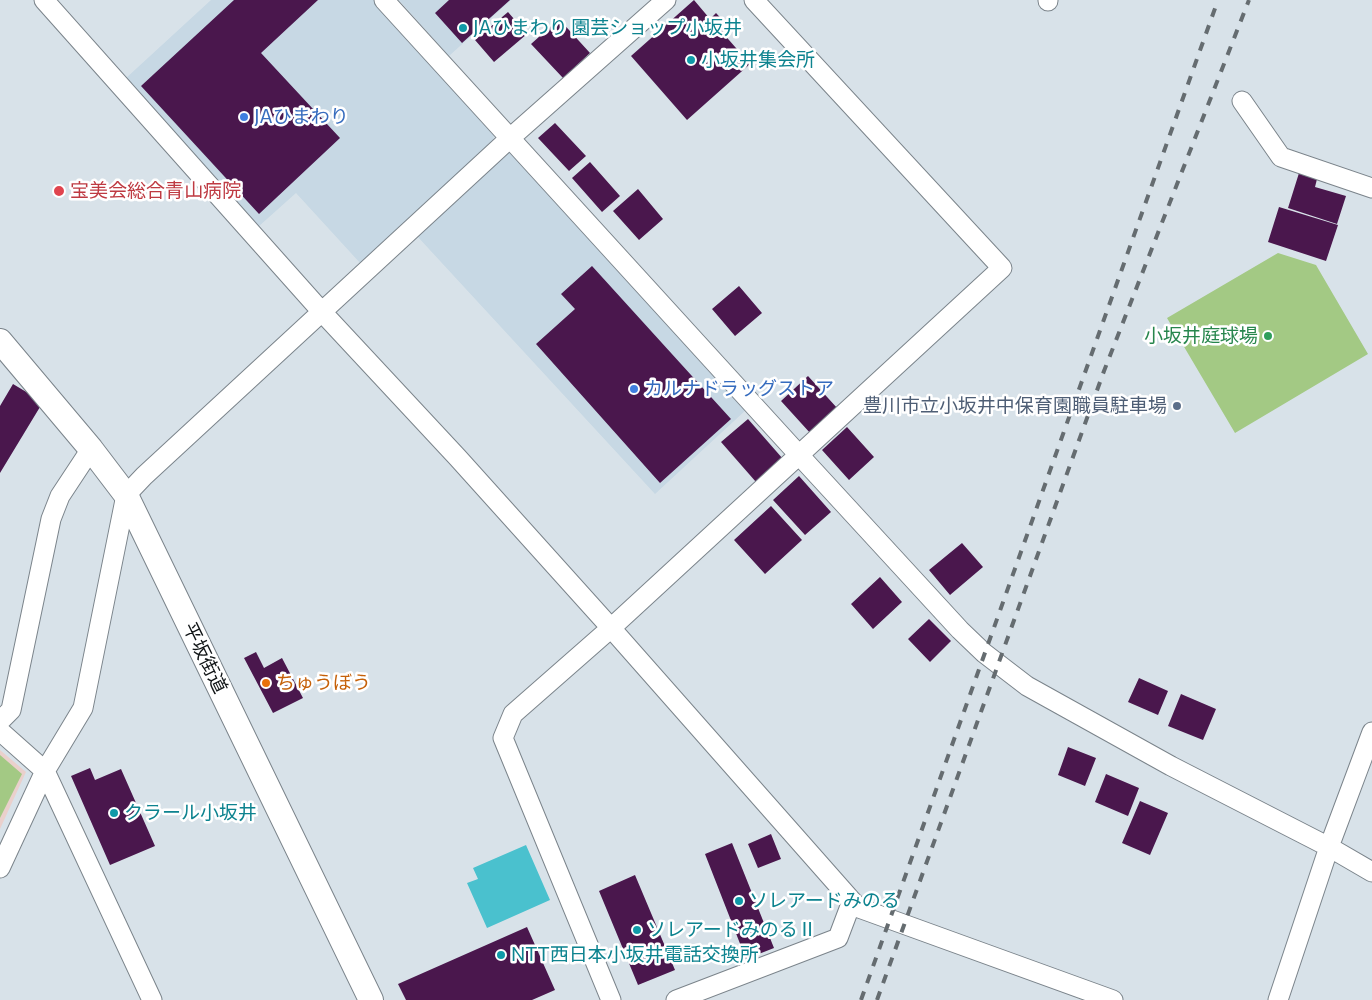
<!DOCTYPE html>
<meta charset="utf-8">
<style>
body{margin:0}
canvas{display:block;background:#d8e2e9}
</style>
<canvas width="1372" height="1000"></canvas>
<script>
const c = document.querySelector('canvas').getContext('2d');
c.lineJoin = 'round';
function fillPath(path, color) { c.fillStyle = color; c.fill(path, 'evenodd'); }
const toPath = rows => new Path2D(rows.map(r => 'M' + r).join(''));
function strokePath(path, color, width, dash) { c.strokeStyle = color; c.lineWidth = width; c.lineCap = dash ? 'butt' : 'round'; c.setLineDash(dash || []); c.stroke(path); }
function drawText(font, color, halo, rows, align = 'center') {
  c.font = font + ' Commissioner,"Noto Sans JP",sans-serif'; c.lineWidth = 5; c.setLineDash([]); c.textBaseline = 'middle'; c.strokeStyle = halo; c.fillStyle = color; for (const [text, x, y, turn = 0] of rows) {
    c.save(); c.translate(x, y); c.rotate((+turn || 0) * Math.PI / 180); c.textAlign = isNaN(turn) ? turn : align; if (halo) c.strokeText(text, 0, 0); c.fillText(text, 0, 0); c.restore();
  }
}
fillPath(toPath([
 [211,0,374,0,494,133,493,143,361,264,296,193,258,227,125,79],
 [399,0,511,0,449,56],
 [509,151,747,409,655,494,417,236]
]), '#c7d8e4');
fillPath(toPath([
 [0,750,26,772,0,829]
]), '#ead0cc');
fillPath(toPath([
 [1278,253,1316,265,1368,354,1235,433,1167,318],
 [0,755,22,774,0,818]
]), '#a3c984');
fillPath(toPath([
 [526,845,550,900,487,928,467,883,478,879,473,868]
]), '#4ac1ce');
fillPath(toPath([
 [234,0,318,0,261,53,340,138,259,214,141,86],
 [449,0,510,0,462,43,435,13],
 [694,0,710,19,716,13,729,27,722,32,750,64,687,120,631,56],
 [508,12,527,34,494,62,475,40],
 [559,19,590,53,563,78,531,44],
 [555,123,586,156,569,171,538,138],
 [590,162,620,196,602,212,572,178],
 [1299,173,1317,179,1315,187,1346,196,1337,224,1288,208],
 [638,189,663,219,639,240,613,211],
 [1279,207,1338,225,1326,261,1268,242],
 [592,266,731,419,660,483,536,344,575,309,561,294],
 [739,286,762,313,735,336,712,309],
 [808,376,838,409,811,434,781,401],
 [13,384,43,402,0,473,0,406],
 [748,419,783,459,756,482,721,442],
 [847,427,874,457,849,480,822,450],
 [799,476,831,512,805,535,773,500],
 [771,506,802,540,765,574,734,540],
 [962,543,983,567,950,595,929,570],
 [880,577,902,602,873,629,851,604],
 [929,619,951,641,930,662,908,639],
 [256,652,264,668,282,658,303,698,273,713,244,658],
 [1139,678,1168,691,1158,715,1128,702],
 [1181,694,1216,709,1203,740,1168,726],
 [1068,747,1096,758,1085,786,1058,775],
 [90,768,95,780,121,769,155,846,110,865,71,776],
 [1106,774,1139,788,1128,816,1095,802],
 [1140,801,1168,813,1150,855,1122,843],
 [771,834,781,859,758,868,748,844],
 [732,843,774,948,746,959,705,854],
 [635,875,675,970,638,985,599,891],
 [527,927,555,990,532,1000,406,1000,398,984]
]), '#4a174d');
const minor = toPath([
 [44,0,322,312,458,458,611,628,852,901,859,908,1113,1000],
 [384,0,799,455,960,630,984,653,1027,686,1171,766,1329,847,1372,872],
 [1048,0,1048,1],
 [1242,101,1281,157,1372,188],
 [0,721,11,710,51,519,60,496,91,449],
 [0,731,45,771,0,868],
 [152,1000,45,771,83,708,126,495,144,476,509,139,666,0],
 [611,1000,503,738,513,714,611,628,1002,268,754,0],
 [676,1000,838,938,852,901],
 [1278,1000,1329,847,1372,732]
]);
const tertiary = toPath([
 [0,341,91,449,126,495,371,1000]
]);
strokePath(minor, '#7b848b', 21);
strokePath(tertiary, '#7b848b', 26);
strokePath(minor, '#fff', 19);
strokePath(tertiary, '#fff', 24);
strokePath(toPath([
 [861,1000,1218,0],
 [877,1000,1104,371,1249,0]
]), '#656c70', 4, [9, 9]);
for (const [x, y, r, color] of [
 [463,28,5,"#0f9aa8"],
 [691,60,5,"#0f9aa8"],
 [244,117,5,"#3f7fe0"],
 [59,191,6,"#e0444e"],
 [1268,336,5,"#2e9e5b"],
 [634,389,5,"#3f7fe0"],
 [1177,406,5,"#5c6f8a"],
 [266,683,5,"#e8710a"],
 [114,813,5,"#0f9aa8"],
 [739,901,5,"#0f9aa8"],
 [637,930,5,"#0f9aa8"],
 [501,955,5,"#0f9aa8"]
]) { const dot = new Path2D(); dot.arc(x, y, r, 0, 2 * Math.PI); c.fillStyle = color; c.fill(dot); strokePath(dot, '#fff', 2); }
drawText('19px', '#0d838f', '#fff', [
 ["JAひまわり 園芸ショップ小坂井",473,28],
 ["小坂井集会所",701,60],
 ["クラール小坂井",124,813],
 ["ソレアードみのる",749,901],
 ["ソレアードみのるⅡ",647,930],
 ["NTT西日本小坂井電話交換所",511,955]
], 'left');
drawText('19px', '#366cbe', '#fff', [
 ["JAひまわり",254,117],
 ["カルナドラッグストア",644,389]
], 'left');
drawText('19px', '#be3a42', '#fff', [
 ["宝美会総合青山病院",70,191]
], 'left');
drawText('19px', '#27864d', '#fff', [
 ["小坂井庭球場",1258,336]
], 'right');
drawText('19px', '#4e5e75', '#fff', [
 ["豊川市立小坂井中保育園職員駐車場",1167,406]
], 'right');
drawText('19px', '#101416', '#fff', [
 ["平坂街道",205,658,64]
]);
drawText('19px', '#c56008', '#fff', [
 ["ちゅうぼう",276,683]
], 'left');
</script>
